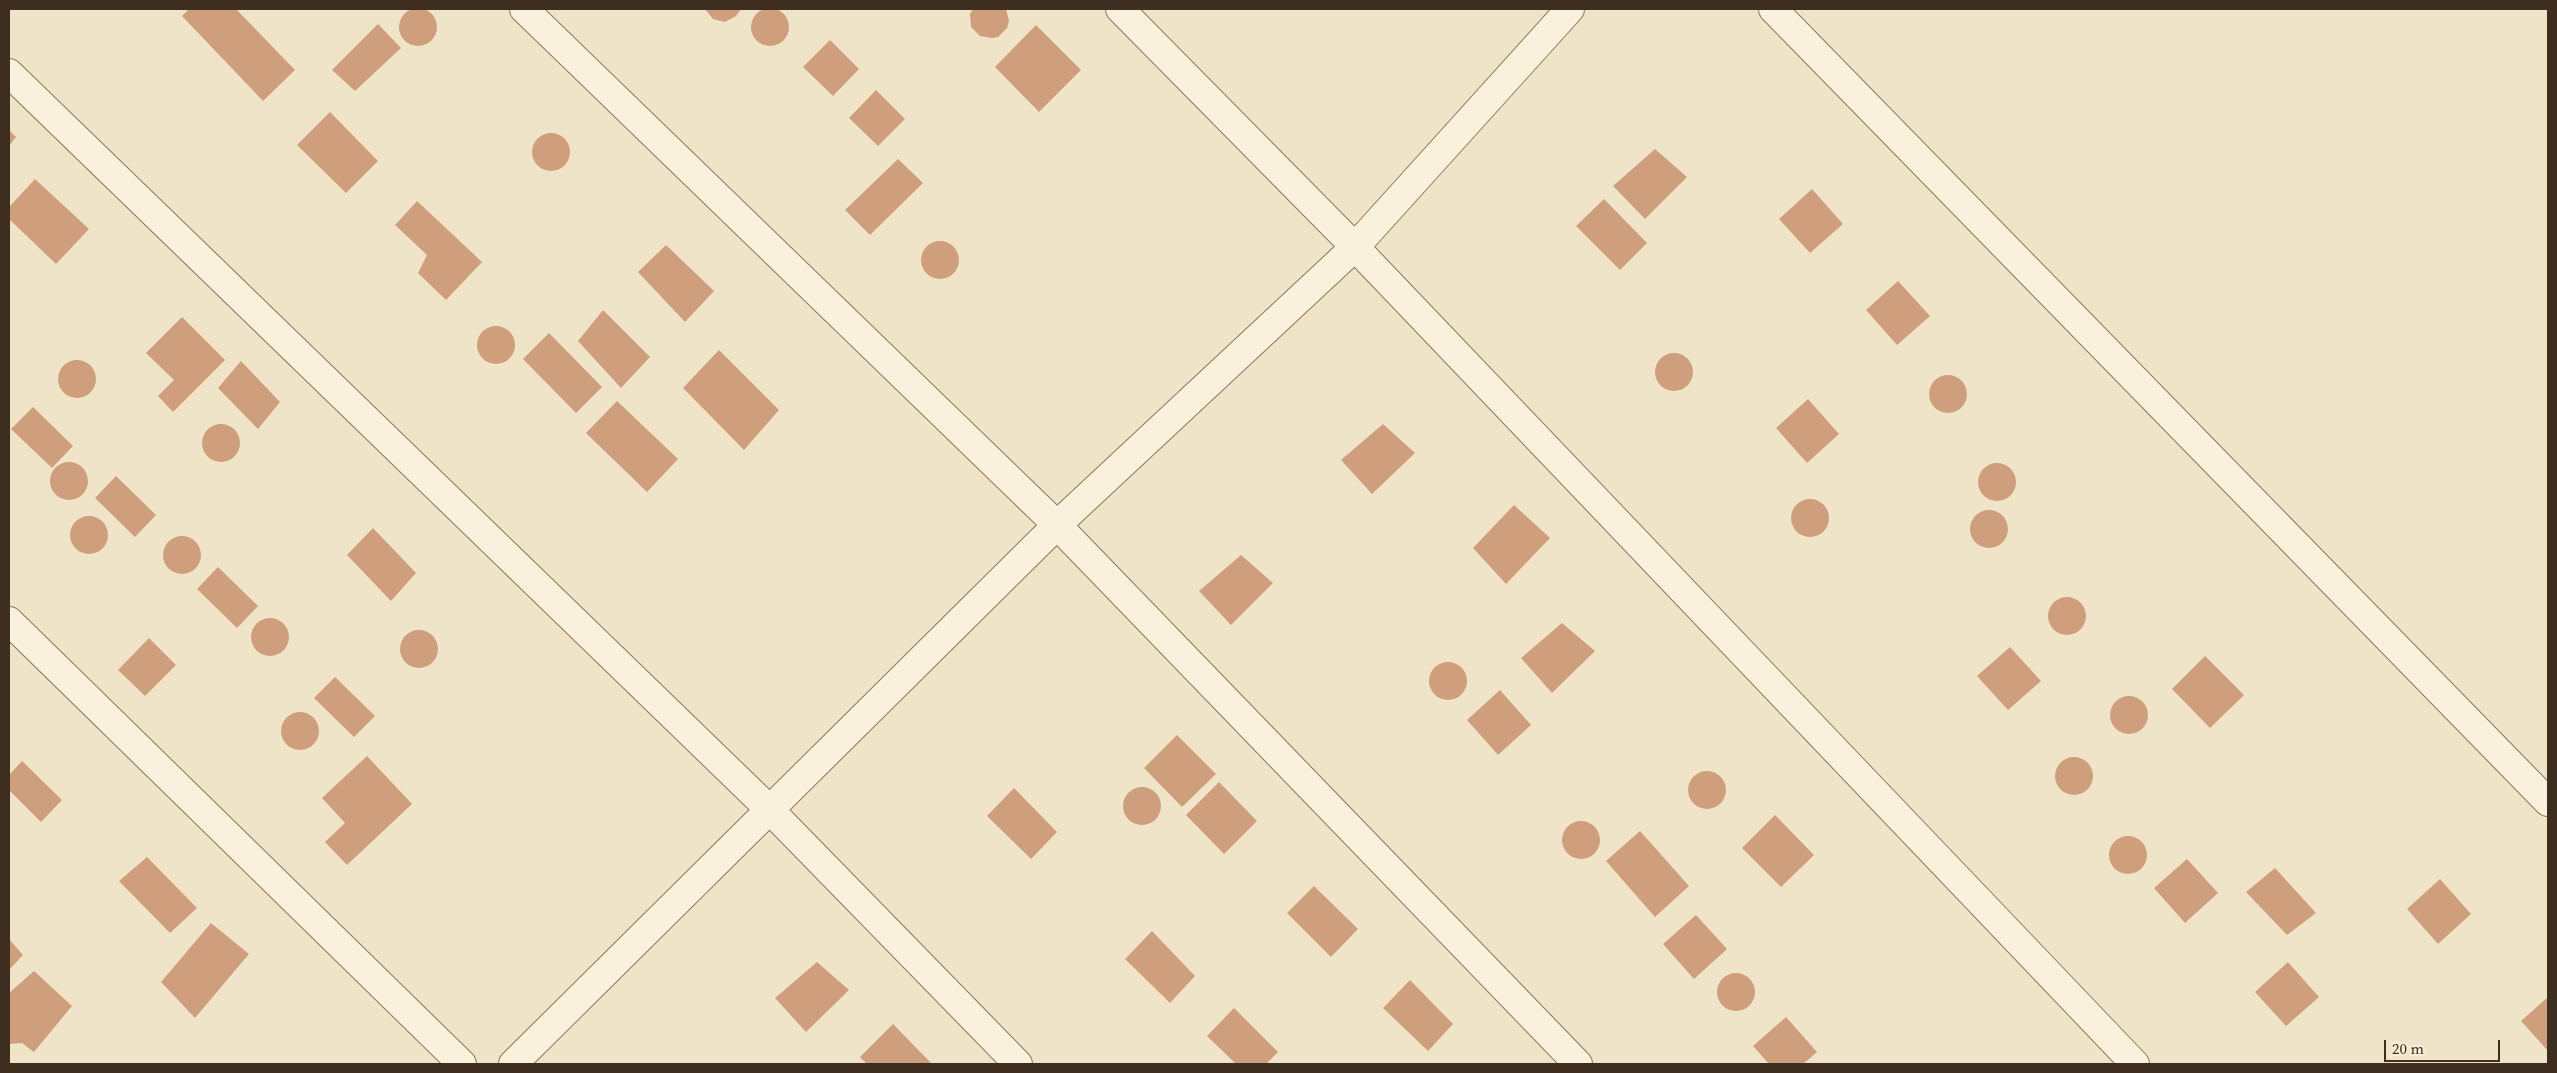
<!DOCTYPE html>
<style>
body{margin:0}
#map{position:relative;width:2557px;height:1073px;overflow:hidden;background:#f0e4c8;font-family:"Source Serif 4",serif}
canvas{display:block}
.frame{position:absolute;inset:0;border:10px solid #3d2e20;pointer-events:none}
.scale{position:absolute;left:2384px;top:1040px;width:116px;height:22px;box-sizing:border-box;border:2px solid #3d2e20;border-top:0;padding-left:6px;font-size:15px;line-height:18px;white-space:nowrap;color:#3d2e20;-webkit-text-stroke:4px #f7eed8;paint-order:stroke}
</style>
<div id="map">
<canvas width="2557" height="1073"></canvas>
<div class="frame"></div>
<div class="scale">20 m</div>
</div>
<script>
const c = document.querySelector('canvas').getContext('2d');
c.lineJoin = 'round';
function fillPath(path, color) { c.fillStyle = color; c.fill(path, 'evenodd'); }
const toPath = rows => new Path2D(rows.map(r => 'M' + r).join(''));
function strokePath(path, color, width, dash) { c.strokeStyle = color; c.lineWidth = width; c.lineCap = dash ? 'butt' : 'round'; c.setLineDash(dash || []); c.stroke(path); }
fillPath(toPath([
 '751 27a19 19 0 1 1 38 0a19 19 0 1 1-38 0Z',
 '399 27a19 19 0 1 1 38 0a19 19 0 1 1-38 0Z',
 [189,9,236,9,295,70,263,101,182,16],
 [705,9,741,9,736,16,725,22,713,19],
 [973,9,1006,9,1009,21,1007,28,998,37,992,38,980,36,971,27,970,14],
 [378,24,401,48,355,91,332,70],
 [1036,25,1081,70,1039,112,995,67],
 [830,40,859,69,833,96,803,67],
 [876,90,905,119,878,146,849,118],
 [330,112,378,161,346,193,297,145],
 [9,130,16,137,9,146],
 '532 152a19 19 0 1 1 38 0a19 19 0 1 1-38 0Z',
 [1655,149,1687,177,1645,219,1613,186],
 [898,159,923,183,870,235,845,210],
 [35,179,89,229,56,264,9,219,9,207],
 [1812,189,1843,224,1810,253,1779,219],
 [1604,199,1647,243,1620,270,1576,226],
 [417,201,482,262,446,300,418,273,427,255,395,225],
 '921 260a19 19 0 1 1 38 0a19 19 0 1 1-38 0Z',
 [666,245,714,291,685,322,638,272],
 [1898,281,1930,316,1897,345,1866,310],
 [603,310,650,357,621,388,578,341],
 [182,317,225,360,173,412,158,396,174,380,146,353],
 '477 345a19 19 0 1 1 38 0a19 19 0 1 1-38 0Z',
 [549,333,602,387,576,413,523,359],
 [719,350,779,410,744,450,683,388],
 '1655 372a19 19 0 1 1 38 0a19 19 0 1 1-38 0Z',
 '58 379a19 19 0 1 1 38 0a19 19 0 1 1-38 0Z',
 [241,361,280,402,258,429,218,388],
 '1929 394a19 19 0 1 1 38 0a19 19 0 1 1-38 0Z',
 [1808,399,1839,434,1807,463,1776,428],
 [617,401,678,459,647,492,586,433],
 [33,407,73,446,52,468,11,429],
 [1383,424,1415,453,1372,494,1341,460],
 '202 443a19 19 0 1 1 38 0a19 19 0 1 1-38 0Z',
 '50 481a19 19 0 1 1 38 0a19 19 0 1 1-38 0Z',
 '1978 482a19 19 0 1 1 38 0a19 19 0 1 1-38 0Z',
 [116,476,156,515,135,537,95,498],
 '1791 518a19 19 0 1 1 38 0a19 19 0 1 1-38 0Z',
 [1514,505,1550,538,1506,584,1473,548],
 '1970 529a19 19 0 1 1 38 0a19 19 0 1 1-38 0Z',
 '70 535a19 19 0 1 1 38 0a19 19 0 1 1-38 0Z',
 [373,528,416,573,391,601,347,555],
 '163 555a19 19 0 1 1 38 0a19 19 0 1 1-38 0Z',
 [1241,555,1273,583,1231,625,1199,591],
 [218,567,258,606,237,628,197,589],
 '2048 616a19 19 0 1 1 38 0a19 19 0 1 1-38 0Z',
 '251 637a19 19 0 1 1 38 0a19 19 0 1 1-38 0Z',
 [1562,623,1595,651,1552,693,1521,658],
 '400 649a19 19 0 1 1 38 0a19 19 0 1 1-38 0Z',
 [149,638,176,665,145,696,118,670],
 [2010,647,2041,681,2008,710,1977,676],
 [2205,656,2244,695,2210,728,2172,689],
 '1429 681a19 19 0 1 1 38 0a19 19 0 1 1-38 0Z',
 [335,677,375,716,354,737,314,698],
 [1500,690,1531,725,1498,755,1467,720],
 '2110 715a19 19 0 1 1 38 0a19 19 0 1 1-38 0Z',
 '281 731a19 19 0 1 1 38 0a19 19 0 1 1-38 0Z',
 [1177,735,1216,774,1182,807,1144,768],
 [367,756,412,804,347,865,325,842,345,823,322,798],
 '2055 776a19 19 0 1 1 38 0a19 19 0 1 1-38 0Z',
 [22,761,62,800,41,822,9,790,9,775],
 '1688 790a19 19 0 1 1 38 0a19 19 0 1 1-38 0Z',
 [1219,782,1257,821,1224,854,1186,815],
 '1123 806a19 19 0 1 1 38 0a19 19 0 1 1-38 0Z',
 [1014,788,1057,832,1031,859,987,816],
 [1775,815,1814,855,1781,887,1742,848],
 '1562 840a19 19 0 1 1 38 0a19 19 0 1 1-38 0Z',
 [1640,831,1689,886,1655,917,1606,861],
 '2109 855a19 19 0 1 1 38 0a19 19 0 1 1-38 0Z',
 [147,857,197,908,170,933,119,881],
 [2187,859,2218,893,2185,923,2154,888],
 [2275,868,2316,913,2287,935,2246,892],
 [2440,879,2471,914,2438,944,2407,909],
 [1314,886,1358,929,1331,957,1287,913],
 [1696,915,1727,949,1694,979,1663,944],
 [211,923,249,954,195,1018,161,982],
 [1152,931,1195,976,1170,1003,1125,959],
 [9,939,23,955,9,970],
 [817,962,849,990,806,1032,775,998],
 [2288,962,2319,997,2286,1026,2255,992],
 [34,971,72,1006,34,1052,22,1043,9,1044,9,993],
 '1717 992a19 19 0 1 1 38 0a19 19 0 1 1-38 0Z',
 [1410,980,1453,1024,1428,1051,1383,1008],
 [2548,997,2548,1051,2521,1021],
 [1234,1008,1278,1052,1266,1064,1236,1064,1207,1036],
 [1786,1017,1817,1052,1803,1064,1769,1064,1753,1046],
 [893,1024,932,1064,867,1064,860,1057]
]), '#cf9f7d');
const minor = toPath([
 [524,9,1057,525,1578,1064],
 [1120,9,1355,247,2135,1064],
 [1773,9,2548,802],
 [9,73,769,809,1018,1064],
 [9,621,462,1064],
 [513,1064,1057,525,1355,247,1570,9]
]);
strokePath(minor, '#8d765c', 30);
strokePath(minor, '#faf1dc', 28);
</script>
